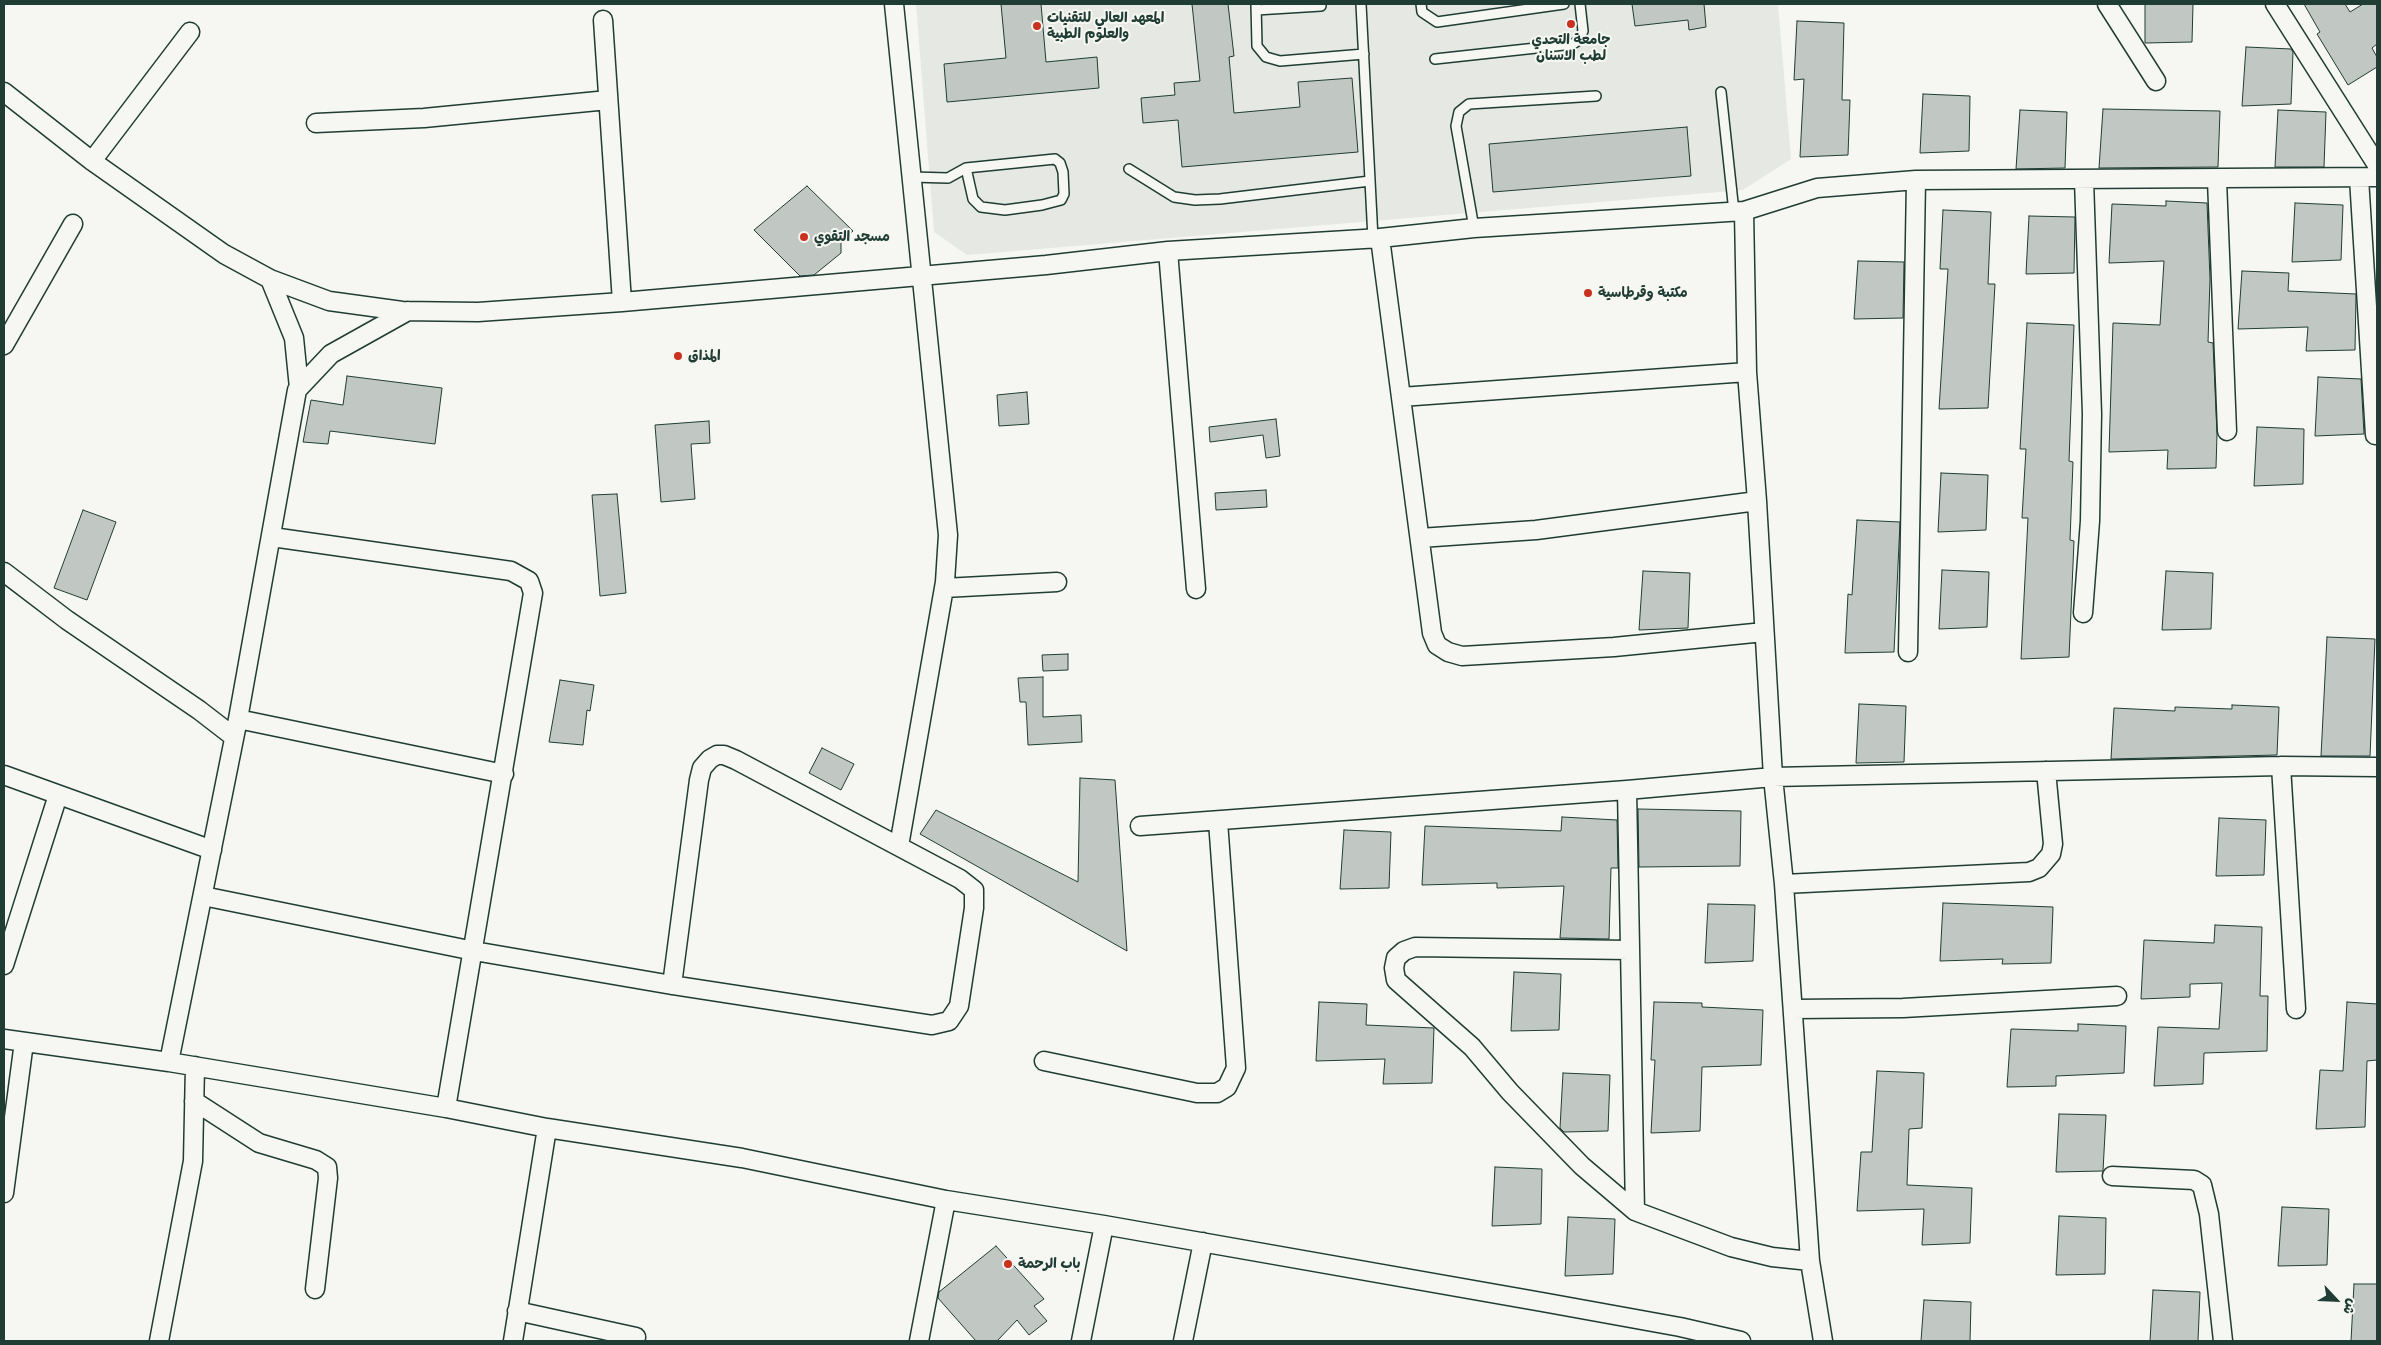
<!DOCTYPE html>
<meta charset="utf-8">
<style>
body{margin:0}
#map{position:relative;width:2381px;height:1345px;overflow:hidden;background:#f6f6f2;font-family:"Balsamiq Sans","Playpen Sans Arabic",sans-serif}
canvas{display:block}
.frame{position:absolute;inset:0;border:5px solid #1f3d34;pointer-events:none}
.north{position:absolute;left:2311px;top:1275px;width:50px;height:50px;-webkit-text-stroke:4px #f6f6f2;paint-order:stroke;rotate:115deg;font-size:14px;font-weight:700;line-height:20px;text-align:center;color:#1f3d34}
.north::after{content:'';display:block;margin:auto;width:18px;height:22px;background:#1f3d34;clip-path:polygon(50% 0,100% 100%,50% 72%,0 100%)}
</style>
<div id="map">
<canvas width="2381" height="1345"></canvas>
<div class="frame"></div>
<div class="north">ش</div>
</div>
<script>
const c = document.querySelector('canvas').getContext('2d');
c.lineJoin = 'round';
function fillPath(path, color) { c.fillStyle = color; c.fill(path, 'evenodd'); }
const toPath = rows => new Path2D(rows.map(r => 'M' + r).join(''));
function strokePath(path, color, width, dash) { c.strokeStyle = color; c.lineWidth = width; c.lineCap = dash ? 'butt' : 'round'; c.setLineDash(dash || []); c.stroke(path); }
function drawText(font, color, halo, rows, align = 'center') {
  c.font = font + ' "Balsamiq Sans","Playpen Sans Arabic",sans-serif'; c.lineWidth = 4; c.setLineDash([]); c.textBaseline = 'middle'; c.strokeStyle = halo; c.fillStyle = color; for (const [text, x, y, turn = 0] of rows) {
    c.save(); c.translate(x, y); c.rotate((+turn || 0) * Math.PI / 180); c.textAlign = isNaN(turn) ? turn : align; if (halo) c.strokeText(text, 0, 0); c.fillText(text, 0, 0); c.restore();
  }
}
fillPath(toPath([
 [916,4,1778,4,1791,159,1743,190,967,255,934,232]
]), '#e6e8e4');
const building = toPath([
 [1001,4,1041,4,1046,62,1097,57,1099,88,947,102,944,64,1006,58,1001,4],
 [1192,4,1228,4,1234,56,1229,57,1234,113,1300,107,1298,82,1352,78,1358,152,1182,167,1178,120,1143,123,1141,98,1175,95,1174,83,1200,81,1192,4],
 [1632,4,1704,4,1706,27,1689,30,1688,20,1635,26,1632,4],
 [2145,4,2193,4,2192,42,2145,43,2145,4],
 [2304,4,2345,4,2350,12,2363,4,2377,4,2377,44,2372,48,2377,57,2377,67,2348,85,2317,34,2320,32,2304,4],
 [1797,21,1844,23,1842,100,1850,100,1848,155,1800,157,1804,79,1794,80,1797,21],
 [2246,47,2291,49,2293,52,2291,104,2242,106,2246,47],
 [1923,94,1970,96,1969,151,1920,153,1923,94],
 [2103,109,2220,111,2218,167,2099,168,2103,109],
 [2020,110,2067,112,2065,168,2016,169,2020,110],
 [2278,110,2326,112,2324,167,2275,167,2278,110],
 [1687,127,1691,176,1493,192,1489,144,1687,127],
 [807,186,853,231,841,243,841,253,814,275,800,276,754,230,807,186],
 [2166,201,2207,203,2210,279,2208,342,2213,343,2217,434,2216,468,2167,469,2168,450,2109,452,2113,323,2160,325,2164,261,2109,263,2112,204,2166,206,2166,201],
 [2295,203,2343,205,2341,260,2292,262,2295,203],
 [1943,210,1991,212,1988,284,1995,284,1988,408,1939,409,1948,269,1940,269,1943,210],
 [2029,216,2075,217,2074,273,2026,274,2029,216],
 [1858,261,1904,262,1903,318,1854,319,1858,261],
 [2242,271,2289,273,2288,291,2356,294,2355,350,2306,351,2308,327,2238,329,2242,271],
 [2027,323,2074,325,2069,461,2073,462,2070,540,2074,541,2069,657,2021,659,2028,518,2022,518,2026,449,2020,449,2027,323],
 [347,376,442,388,435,444,330,431,328,444,303,442,311,400,343,405,347,376],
 [2318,377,2361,379,2364,434,2315,436,2318,377],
 [1027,392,1029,424,999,426,997,395,1027,392],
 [1276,419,1280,456,1266,458,1263,435,1210,442,1209,427,1276,419],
 [709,421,710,443,691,444,695,499,661,502,655,425,709,421],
 [2257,427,2304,429,2303,484,2254,486,2257,427],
 [1941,473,1988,475,1986,530,1938,532,1941,473],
 [1266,490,1267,507,1216,510,1215,493,1266,490],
 [617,494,626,593,600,596,592,495,617,494],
 [83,510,116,522,87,600,54,588,83,510],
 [1857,520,1900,522,1894,652,1845,653,1848,594,1852,595,1857,520],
 [1942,570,1989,572,1987,627,1939,629,1942,570],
 [1643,571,1690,573,1688,628,1639,630,1643,571],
 [2166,571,2213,573,2211,629,2162,630,2166,571],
 [2327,637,2375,639,2370,756,2321,756,2327,637],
 [1068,654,1068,670,1043,671,1042,655,1068,654],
 [1043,677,1043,717,1081,715,1082,742,1028,745,1026,702,1020,702,1018,678,1043,677],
 [560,680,594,685,590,711,587,710,583,745,549,742,560,680],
 [1859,704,1906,706,1904,762,1856,763,1859,704],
 [2232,705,2279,707,2277,755,2111,759,2114,708,2175,711,2175,707,2232,709,2232,705],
 [822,748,854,764,841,790,809,773,822,748],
 [1080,778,1115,780,1127,951,920,834,936,810,1078,882,1080,778],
 [1638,809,1741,811,1740,866,1639,867,1638,809],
 [1562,817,1617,820,1618,868,1611,868,1609,939,1560,938,1564,886,1497,888,1497,883,1422,885,1425,826,1561,831,1562,817],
 [2219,818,2266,820,2264,875,2216,876,2219,818],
 [1344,830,1391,832,1389,888,1340,889,1344,830],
 [1943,903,2053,907,2051,963,2002,964,2003,959,1940,961,1943,903],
 [1708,904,1755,905,1753,961,1705,963,1708,904],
 [2215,925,2262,927,2260,996,2268,996,2267,1051,2204,1053,2203,1084,2154,1086,2158,1027,2219,1029,2222,983,2190,984,2190,997,2141,999,2144,940,2214,943,2215,925],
 [1514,972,1561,974,1559,1030,1511,1031,1514,972],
 [1319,1002,1367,1004,1366,1025,1434,1028,1432,1083,1383,1084,1385,1059,1316,1061,1319,1002],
 [1654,1002,1702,1003,1702,1007,1763,1010,1761,1065,1702,1067,1700,1131,1651,1133,1655,1060,1651,1060,1654,1002],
 [2347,1002,2377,1004,2377,1060,2367,1061,2365,1127,2316,1129,2320,1070,2343,1071,2347,1002],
 [2078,1024,2126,1026,2124,1073,2056,1076,2056,1086,2007,1087,2011,1029,2078,1031,2078,1024],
 [1877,1071,1924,1073,1922,1128,1909,1129,1907,1185,1972,1188,1970,1243,1922,1245,1924,1209,1857,1211,1861,1152,1872,1152,1877,1071],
 [1563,1073,1610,1075,1608,1131,1564,1132,1560,1128,1563,1073],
 [2059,1114,2106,1115,2103,1171,2056,1172,2059,1114],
 [1495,1167,1542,1169,1541,1224,1492,1226,1495,1167],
 [2282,1207,2329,1209,2327,1265,2278,1266,2282,1207],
 [2059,1216,2106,1218,2105,1274,2056,1275,2059,1216],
 [1568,1217,1615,1219,1613,1274,1565,1276,1568,1217],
 [996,1246,1044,1299,1034,1306,1047,1321,1029,1335,1017,1320,997,1341,976,1341,938,1298,939,1292,996,1246],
 [2354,1284,2377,1284,2377,1341,2351,1341,2354,1284],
 [2153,1290,2200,1292,2198,1341,2150,1341,2153,1290],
 [1924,1300,1971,1302,1970,1341,1921,1341,1924,1300]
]);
fillPath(building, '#c1c8c3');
strokePath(building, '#1f3d34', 1);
const lane = toPath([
 [1256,4,1257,46,1266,57,1280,61,1364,54],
 [1361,4,1373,239],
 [1421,4,1422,12,1437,22,1564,4],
 [1256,10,1321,6],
 [1435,59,1573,44,1579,40,1583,31,1580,4],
 [1721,92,1734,212],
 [1129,169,1174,197,1195,200,1220,199,1370,181],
 [911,177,948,178,966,168,1055,159,1060,163,1063,172,1064,194,1061,200,1042,205,1005,210,981,207,973,199,966,168],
 [1474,228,1456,126,1459,112,1469,104,1596,96]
]);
const street = toPath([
 [894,4,948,535,945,582,899,846],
 [2107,4,2156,81],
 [2275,4,2377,165],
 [603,20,622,302],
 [4,92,92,161,224,254,270,279,329,301,402,311,478,312,622,302,1046,265,1168,251,1380,238,1474,228,1744,211,1817,188,1916,180,2377,177],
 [316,123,424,118,608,100],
 [92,161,190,32],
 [2359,178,2375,435],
 [2217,180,2227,431],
 [1744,211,1747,372,1757,501,1773,777,1784,884,1810,1261,1823,1341],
 [1380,238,1432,633,1437,645,1448,652,1462,656,1614,647,1764,632],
 [1168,251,1196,589],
 [270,279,294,338,299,388],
 [4,345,73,224],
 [1401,397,1747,372],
 [272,537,511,571,529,581,533,593,446,1108],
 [1420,538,1536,530,1757,501],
 [4,572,67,620,199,710,234,737],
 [944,588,1057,582],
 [2083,613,2090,521,2092,414,2084,180],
 [1908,652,1916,180],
 [238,719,504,774],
 [2281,766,2296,1009],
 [4,775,212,850],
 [1627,790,1635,1211],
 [1140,826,1627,790,1773,777,2281,766,2377,767],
 [1784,884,2029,872,2039,868,2051,854,2053,844,2046,771],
 [203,896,474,951,672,985,932,1025,949,1021,959,1006,974,908,974,890,960,879,736,760,724,755,717,755,710,759,702,768,699,780,672,985],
 [1629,950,1415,947,1404,951,1396,958,1394,968,1396,980,1472,1047,1510,1092,1582,1166,1635,1211,1731,1247,1772,1257,1810,1261],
 [4,965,58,795],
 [1793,1009,1903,1008,2117,996],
 [4,1039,169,1062,446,1108,547,1128,742,1158,946,1200,1104,1225,1542,1302,1680,1327,1741,1341],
 [1044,1061,1197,1093,1217,1093,1227,1087,1236,1068,1218,821],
 [169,1062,238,719,297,390,331,354,408,311],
 [194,1101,259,1143,316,1160,327,1167,328,1178,315,1289],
 [2112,1176,2194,1180,2202,1185,2209,1214,2223,1341],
 [4,1193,24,1042],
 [517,1311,636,1337],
 [159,1341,193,1161,195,1066],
 [513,1341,547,1128],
 [919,1341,946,1200],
 [1081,1341,1104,1225],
 [1183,1341,1203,1242]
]);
strokePath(lane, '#1f3d34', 12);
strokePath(street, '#1f3d34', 21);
strokePath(lane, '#f6f6f2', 9);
strokePath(street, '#f6f6f2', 18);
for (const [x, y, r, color] of [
 [1571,24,5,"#c8321e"],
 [1037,26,5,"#c8321e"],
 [804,237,5,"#c8321e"],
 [1588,293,5,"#c8321e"],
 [678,356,5,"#c8321e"],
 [1008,1264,5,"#c8321e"]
]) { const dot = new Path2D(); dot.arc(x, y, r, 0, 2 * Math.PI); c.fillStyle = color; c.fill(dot); strokePath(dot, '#f6f6f2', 2); }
drawText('bold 14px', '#1f3d34', '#f6f6f2', [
 ["المعهد العالي للتقنيات",1047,18],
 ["والعلوم الطبية",1047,34],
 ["جامعة التحدي",1571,40,"center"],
 ["لطب الاسنان",1571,56,"center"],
 ["مسجد التقوي",814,237],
 ["مكتبة وقرطاسية",1598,293],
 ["المذاق",688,356],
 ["باب الرحمة",1018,1264]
], 'left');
</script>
